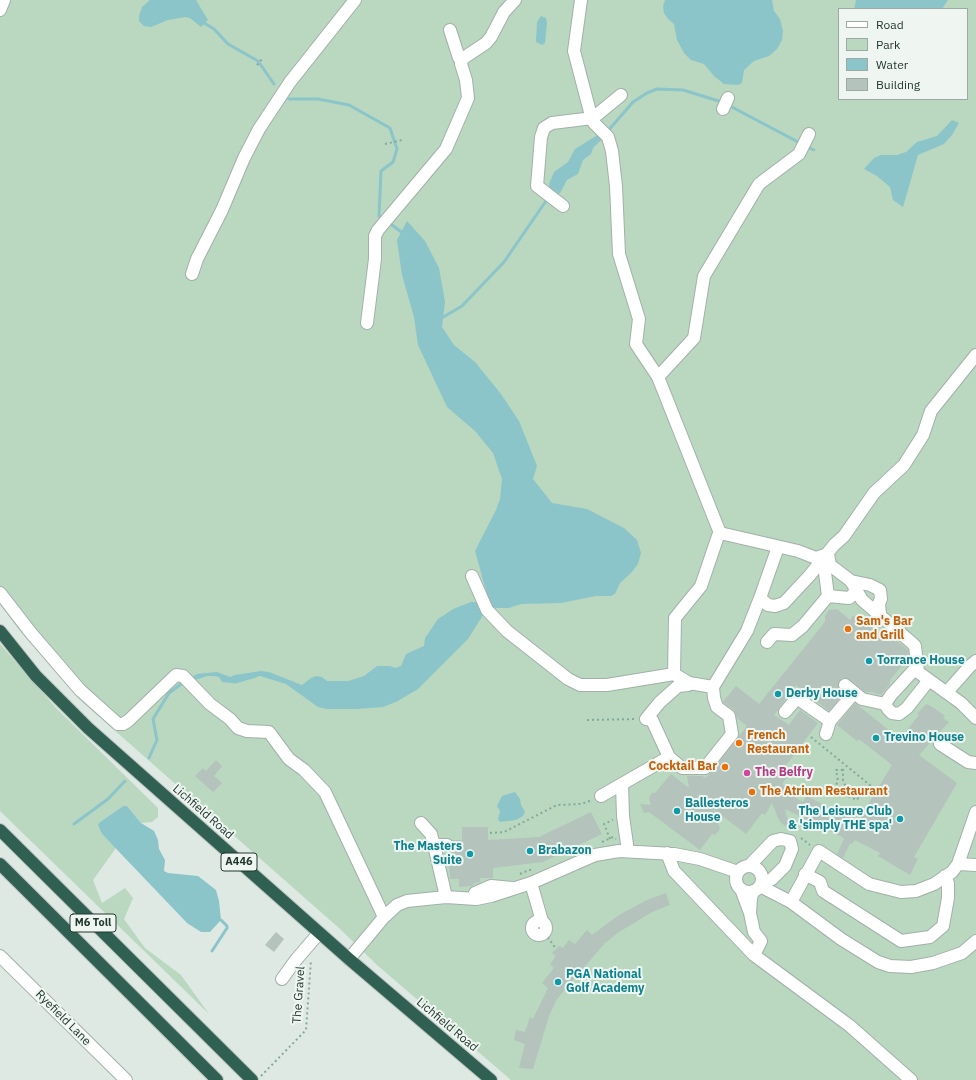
<!DOCTYPE html>
<style>
body{margin:0}
#map{position:relative;width:976px;height:1080px;overflow:hidden;background:#dfe9e3;font-family:"IBM Plex Sans",sans-serif}
canvas{display:block}
.legend{position:absolute;left:838px;top:8px;width:130px;height:92px;box-sizing:border-box;background:#eff6f2;border:1px solid #9daaa4;margin:0;padding:5px 7px;list-style:none;font-size:12px;color:#21372f}
.legend li{display:flex;align-items:center;gap:8px;height:20px}
.legend b{width:20px;border:1px solid #9daaa4}
</style>
<div id="map">
<canvas width="976" height="1080"></canvas>
<ul class="legend">
<li><b style="height:5px;background:#fff"></b>Road</li>
<li><b style="height:11px;background:#b9d8bf"></b>Park</li>
<li><b style="height:11px;background:#8bc5ca"></b>Water</li>
<li><b style="height:11px;background:#b4c3bc"></b>Building</li>
</ul>
</div>
<script>
const c = document.querySelector('canvas').getContext('2d');
c.lineJoin = 'round';
function fillPath(path, color) { c.fillStyle = color; c.fill(path, 'evenodd'); }
const toPath = rows => new Path2D(rows.map(r => 'M' + r).join(''));
function strokePath(path, color, width, dash) { c.strokeStyle = color; c.lineWidth = width; c.lineCap = dash ? 'butt' : 'round'; c.setLineDash(dash || []); c.stroke(path); }
function drawText(font, color, halo, rows, align = 'center') {
  c.font = font + ' "IBM Plex Sans",sans-serif'; c.lineWidth = 4; c.setLineDash([]); c.textBaseline = 'middle'; c.strokeStyle = halo; c.fillStyle = color; for (const [text, x, y, turn = 0] of rows) {
    c.save(); c.translate(x, y); c.rotate((+turn || 0) * Math.PI / 180); c.textAlign = isNaN(turn) ? turn : align; if (halo) c.strokeText(text, 0, 0); c.fillText(text, 0, 0); c.restore();
  }
}
fillPath(toPath([
 [0,0,976,0,976,1080,511,1080,377,965,340,929,79,699,19,630,0,604],
 [839,9,967,9,967,99,839,99],
 [0,644,57,709,158,808,158,817,152,822,141,823,127,806,123,806,100,822,102,834,116,848,93,880,102,903,125,888,133,898,124,919,145,948,181,975,209,1014,0,811]
]), '#b9d8bf');
fillPath(toPath([
 [150,0,196,0,208,20,201,27,190,18,185,17,168,20,151,27,144,26,139,21,139,16,142,7],
 [665,0,772,0,774,11,780,19,783,31,782,40,777,49,769,56,754,61,744,70,742,83,738,85,724,84,714,76,704,64,691,60,684,53,677,40,674,24,668,19,664,13,663,6],
 [856,0,948,0,942,9,854,9],
 [541,16,546,18,547,23,545,43,542,45,536,42,537,22],
 [952,120,959,123,952,135,944,144,918,155,903,207,893,200,890,187,877,176,864,169,874,158,881,155,897,155,906,152,917,142,937,136],
 [598,133,603,139,599,142,593,148,591,154,583,160,578,174,567,180,560,193,554,196,550,190,549,184,554,172,568,162,575,149,596,136],
 [407,221,425,241,439,268,445,302,442,327,454,345,475,362,501,394,519,421,537,466,533,479,552,503,587,509,624,528,637,540,641,553,638,564,631,573,620,583,615,594,611,596,596,596,561,603,521,604,509,608,492,608,483,611,483,615,468,639,418,689,396,702,383,707,357,709,327,709,318,707,286,684,260,676,247,677,232,683,222,682,219,677,214,676,207,676,195,680,192,677,197,674,217,672,230,677,235,675,261,671,269,672,302,685,311,678,316,676,322,677,327,681,348,681,364,676,377,666,390,666,395,668,401,666,406,654,424,646,425,638,438,619,453,609,471,602,477,602,488,598,475,551,496,510,500,499,502,479,493,453,475,431,447,407,418,345,414,317,402,275,397,240],
 [515,792,520,799,521,805,525,812,523,816,516,820,500,822,498,819,500,811,497,806,502,796],
 [123,806,127,806,141,823,154,831,158,840,159,849,165,860,164,871,168,873,198,876,216,890,219,901,221,920,210,932,201,932,187,923,102,834,98,825,100,822]
]), '#8bc5ca');
strokePath(toPath([
 [201,21,214,29,228,44,258,61,274,84],
 [289,99,318,99,349,105,390,128,397,149,393,162,381,171,379,216,383,219],
 [728,105,800,143],
 [607,132,633,102,647,93,657,89,683,90,722,102],
 [805,146,814,150],
 [388,222,404,234],
 [440,319,462,306,504,262,548,198],
 [231,681,235,682,256,676],
 [149,758,157,740,153,719,169,693,184,682],
 [74,824,108,799,125,781],
 [212,951,227,928,227,926,221,920]
]), '#8bc5ca', 3);
fillPath(toPath([
 [837,609,850,620,853,616,857,616,877,632,883,631,888,637,891,636,908,650,909,657,890,680,890,684,881,695,871,692,865,692,849,679,842,678,839,681,838,687,844,694,829,711,796,685,774,715,789,725,800,710,818,723,781,772,788,776,782,784,791,790,788,793,803,802,806,796,858,821,892,765,859,739,857,741,837,725,855,703,900,739,919,715,917,714,926,704,931,706,945,716,943,718,949,722,919,755,957,783,914,857,918,859,910,875,878,856,880,853,855,840,852,844,850,843,843,858,837,854,844,839,842,837,785,809,790,830,780,822,772,803,765,815,762,813,746,834,713,809,720,829,715,835,712,834,700,850,649,812,644,813,640,804,651,805,649,797,652,793,655,793,671,774,689,788,687,776,702,776,706,778,747,726,737,718,734,710,723,702,736,686,759,704,825,622,825,616,829,610],
 [216,760,222,766,214,776,222,783,213,792,195,776,203,768,206,771],
 [591,812,602,834,543,862,493,868,493,878,480,878,480,882,474,883,472,886,459,887,459,879,450,879,448,852,454,848,452,840,462,840,462,827,488,827,488,840,539,837],
 [666,893,670,905,652,912,619,932,605,943,573,980,557,999,549,1016,533,1069,519,1068,525,1044,514,1040,516,1030,525,1032,530,1017,533,1019,548,988,542,983,554,968,550,964,556,956,552,953,559,946,563,948,569,940,575,944,587,930,592,935,619,915,647,900],
 [276,932,284,939,274,952,265,945]
]), '#b4c3bc');
const minor = toPath([
 [581,0,574,51,590,112,594,123,608,137,612,151,616,186,619,254,639,319,636,344,658,377,720,533],
 [0,10,4,0],
 [450,30,459,58,462,59],
 [723,109,728,98],
 [563,206,537,186,541,137,544,128,552,123,593,118,621,95],
 [192,274,197,259,222,210,244,158,259,129,290,82,355,0],
 [367,323,375,259,375,236,378,230,446,149,468,98,466,80,461,64,462,59,486,43,491,37,504,12,515,0],
 [658,377,694,338,704,276,759,184,799,154,809,134],
 [827,557,824,565,828,596],
 [472,576,487,610,507,631,568,679,580,685,607,685,674,674,675,618,701,586,718,536,720,533,798,551,816,558,828,554,830,565,851,581,862,600,912,643,915,646,918,672],
 [851,581,870,585,880,590,881,599,879,603,880,614],
 [0,593,31,633,80,690,118,724,123,724,128,721,176,675,183,676,210,704,230,719,238,728,247,731,269,732,289,759,304,770,325,792,384,917],
 [760,598,778,547],
 [767,642,774,634,792,635,803,626,828,596,849,598,853,595,856,588],
 [929,680,907,708,899,714,892,713,888,709,885,704,891,695,913,671,918,672,929,680,961,703,976,718],
 [845,685,862,699,885,704],
 [713,687,747,631,760,598,768,605,775,606,784,603,810,575,834,545,844,536,874,493,904,465,923,435,931,411,976,355],
 [947,692,970,666,976,661],
 [785,712,797,698,830,721],
 [826,734,830,721,854,693],
 [940,744,968,762,976,763],
 [669,757,682,768,705,768,732,734,729,716,717,707,714,698,713,687,689,683],
 [622,784,623,816,628,851],
 [601,796,669,757,652,720,646,719,660,702,678,686,688,685,689,683,674,674],
 [421,823,431,834,434,845],
 [667,853,674,871,754,955],
 [958,864,976,812],
 [749,866,773,841,781,839,790,841,792,849,785,866,772,879,768,881,762,879],
 '736 879a13 13 0 1 1 26 0a13 13 0 1 1-26 0Z',
 [805,874,820,882,823,891,901,941,930,937,943,926,948,898,948,883,945,876],
 [531,883,542,921],
 [760,886,791,902,841,939,878,962,890,966,911,967,933,963,962,953,976,941],
 [741,889,750,913,751,898,753,891],
 [446,897,434,845,447,845],
 [473,898,475,893,491,886,512,888],
 [791,902,819,851,869,884,901,892,916,891,934,884,952,872,958,864,976,865],
 [750,913,754,932,761,941,754,955,850,1026,911,1080],
 '532 928a7 7 0 1 1 14 0a7 7 0 1 1-14 0Z',
 [0,956,126,1080],
 [349,959,384,917,397,905,407,901,446,897,476,899,491,896,531,883,595,855,619,851,674,854,700,859,738,872],
 [282,979,295,961,319,933]
]);
const highway = toPath([
 [0,631,36,676,88,728,349,959,491,1080],
 [0,830,252,1080],
 [0,864,217,1080]
]);
strokePath(minor, '#a2b0a9', 14);
strokePath(highway, '#bcc3c1', 14);
strokePath(toPath([
 [257,65,263,58],
 [385,144,402,140],
 [587,720,637,719],
 [811,737,876,790],
 [834,789,838,781,836,770,843,770],
 [813,796,827,787,857,800,858,798,857,796,847,789,843,780,843,770,845,767],
 [490,833,504,832,557,805,581,804,592,800],
 [801,838,810,845],
 [610,839,604,824,613,820],
 [602,842,613,837,616,839],
 [520,874,529,870,532,870],
 [545,933,556,949],
 [261,1076,306,1030,311,960]
]), '#82aa9a', 2, [2, 3]);
strokePath(minor, '#fff', 12);
strokePath(highway, '#306052', 12);
for (const [x, y, r, color] of [
 [848,629,4,"#e8710a"],
 [869,661,4,"#0f9aa8"],
 [778,694,4,"#0f9aa8"],
 [876,738,4,"#0f9aa8"],
 [739,743,4,"#e8710a"],
 [725,767,4,"#e8710a"],
 [747,773,4,"#d1479c"],
 [752,792,4,"#e8710a"],
 [677,811,4,"#0f9aa8"],
 [900,819,4,"#0f9aa8"],
 [530,851,4,"#0f9aa8"],
 [470,854,4,"#0f9aa8"],
 [558,982,4,"#0f9aa8"]
]) { const dot = new Path2D(); dot.arc(x, y, r, 0, 2 * Math.PI); c.fillStyle = color; c.fill(dot); strokePath(dot, '#eff6f2', 1.5); }
for (const [x, y, w] of [
 [239,862,36],
 [93,923,46]
]) { const box = new Path2D(); box.roundRect(x - w / 2, y - 9, w, 18, 3); c.fillStyle = '#eff6f2'; c.fill(box); strokePath(box, '#21372f', 1); }
drawText('bold 11px', '#21372f', null, [
 ["A446",239,862],
 ["M6 Toll",93,923]
]);
drawText('bold 12px', '#c56008', '#eff6f2', [
 ["Sam's Bar",856,622],
 ["and Grill",856,636],
 ["French",747,736],
 ["Restaurant",747,750],
 ["Cocktail Bar",717,767,"right"],
 ["The Atrium Restaurant",760,792]
], 'left');
drawText('bold 12px', '#0d838f', '#eff6f2', [
 ["Torrance House",877,661],
 ["Derby House",786,694],
 ["Trevino House",884,738],
 ["Ballesteros",685,804],
 ["House",685,818],
 ["The Leisure Club",892,812,"right"],
 ["& 'simply THE spa'",892,826,"right"],
 ["The Masters",462,847,"right"],
 ["Suite",462,861,"right"],
 ["Brabazon",538,851],
 ["PGA National",566,975],
 ["Golf Academy",566,989]
], 'left');
drawText('bold 12px', '#b23c85', '#eff6f2', [
 ["The Belfry",755,773]
], 'left');
drawText('12px', '#21372f', '#eff6f2', [
 ["Lichfield Road",203,812,41],
 ["The Gravel",299,995,-86],
 ["Ryefield Lane",63,1018,45],
 ["Lichfield Road",447,1025,40]
]);
</script>
